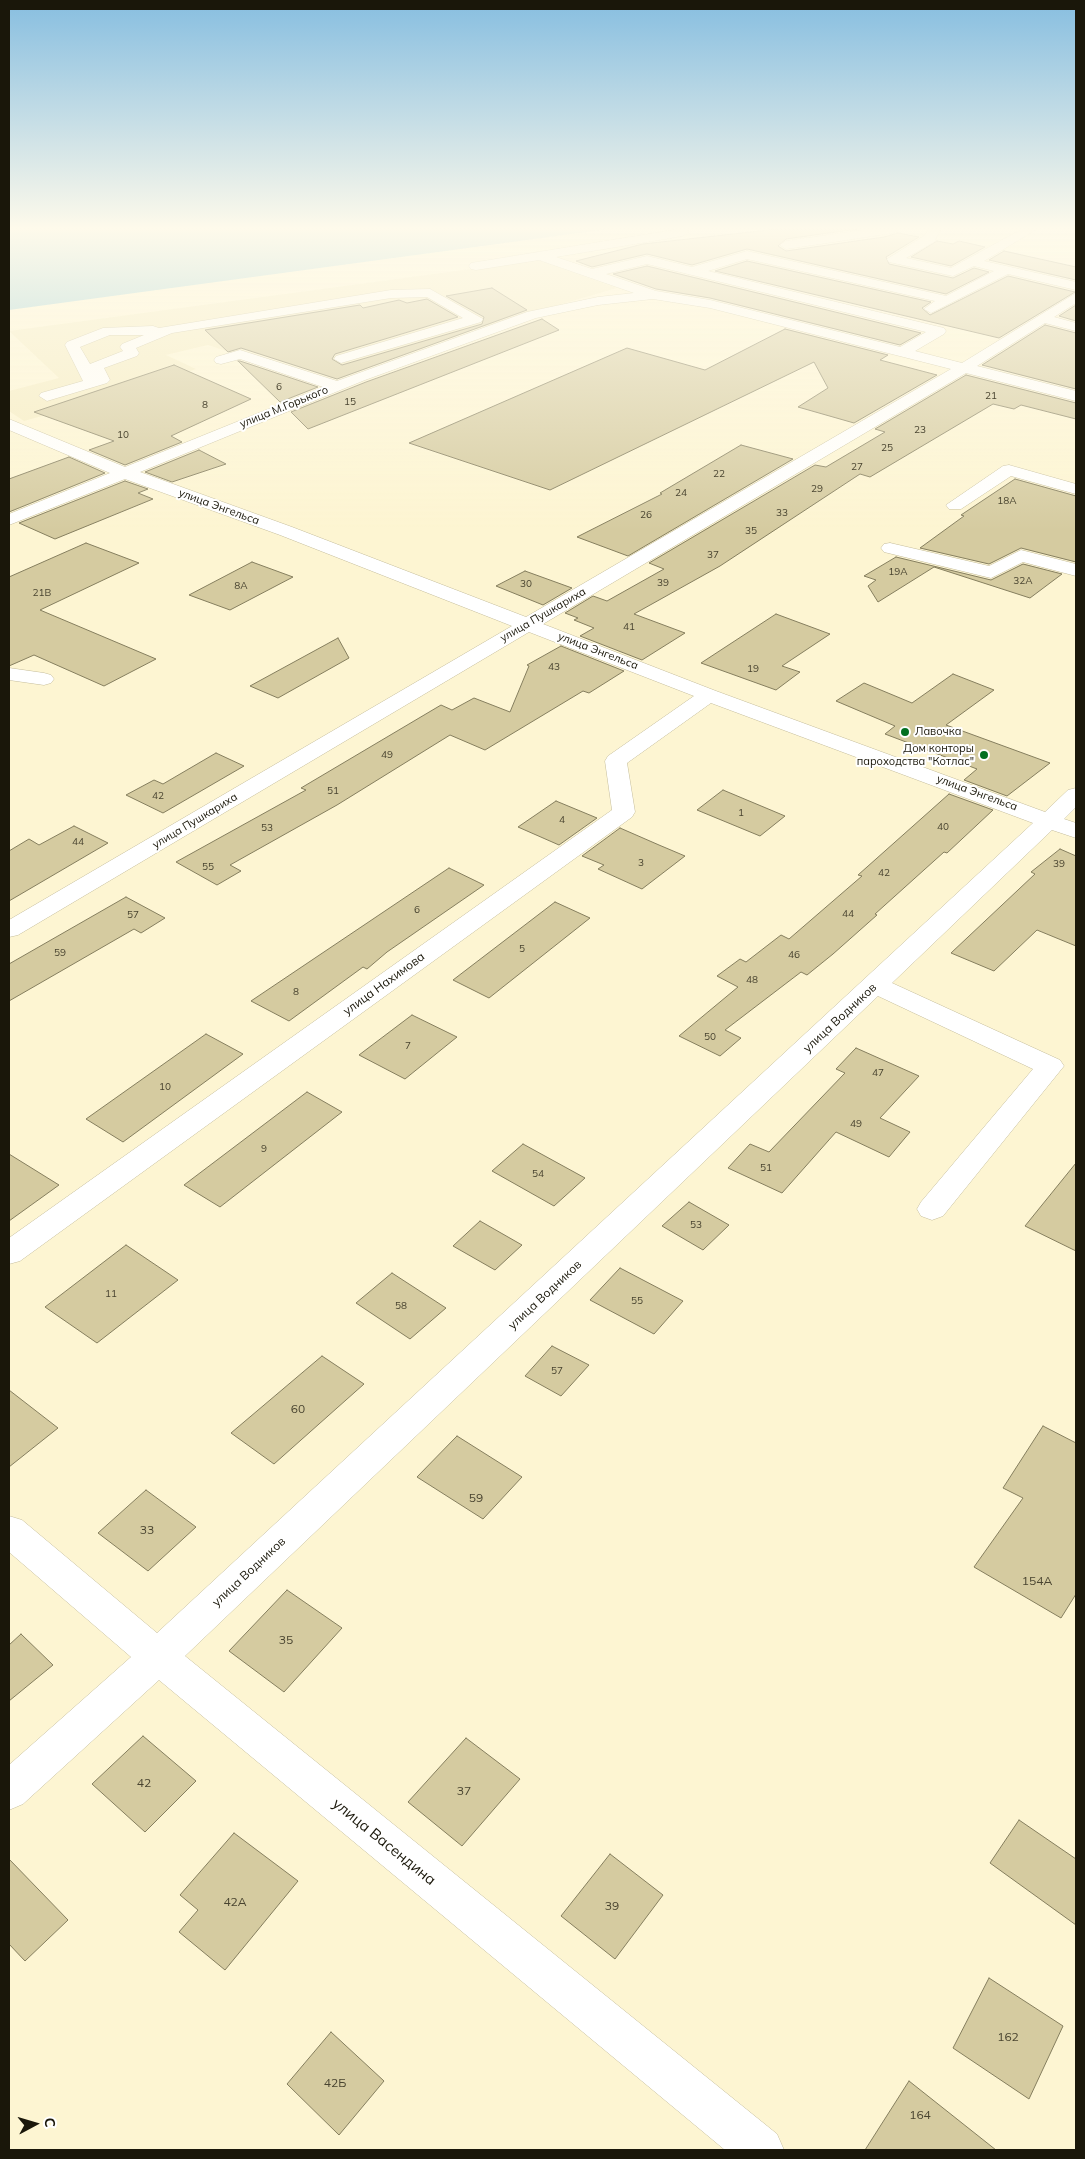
<!DOCTYPE html>
<meta charset="utf-8">
<style>
body{margin:0}
#map{position:relative;width:1085px;height:2159px;overflow:hidden;background:#fdf5d2;font-family:Mulish,sans-serif}
canvas{display:block}
.frame{position:absolute;inset:0;border:10px solid #1a170a;pointer-events:none}
.north{position:absolute;left:10px;top:2099px;width:50px;height:50px;-webkit-text-stroke:4px #fff;paint-order:stroke;rotate:84deg;font-size:14px;font-weight:700;line-height:20px;text-align:center;color:#1a170a}
.north::after{content:'';display:block;margin:auto;width:18px;height:22px;background:#1a170a;clip-path:polygon(50% 0,100% 100%,50% 72%,0 100%)}
</style>
<div id="map">
<canvas width="1085" height="2159"></canvas>
<div class="frame"></div>
<div class="north">С</div>
</div>
<script>
const c = document.querySelector('canvas').getContext('2d');
c.lineJoin = 'round';
function fillPath(path, color) { c.fillStyle = color; c.fill(path, 'evenodd'); }
const toPath = rows => new Path2D(rows.map(r => 'M' + r).join(''));
function strokePath(path, color, width, dash) { c.strokeStyle = color; c.lineWidth = width; c.lineCap = dash ? 'butt' : 'round'; c.setLineDash(dash || []); c.stroke(path); }
function drawText(font, color, halo, rows, align = 'center') {
  c.font = font + ' Mulish,sans-serif'; c.lineWidth = 4; c.setLineDash([]); c.textBaseline = 'middle'; c.strokeStyle = halo; c.fillStyle = color; for (const [text, x, y, turn = 0] of rows) {
    c.save(); c.translate(x, y); c.rotate((+turn || 0) * Math.PI / 180); c.textAlign = isNaN(turn) ? turn : align; if (halo) c.strokeText(text, 0, 0); c.fillText(text, 0, 0); c.restore();
  }
}
fillPath(toPath([
 [538,260,617,288,342,368,266,345,232,353,208,345,166,355,196,369,146,387,24,421,9,411,9,391,59,378,9,331]
]), '#f5ecc1');
fillPath(toPath([
 [9,229,608,229,9,310]
]), '#95ccd5');
const building = toPath([
 [778,229,857,229,786,239,778,246,786,251,884,237,898,233,919,237,886,257,889,264,953,278,974,268,989,272,946,294,747,249,692,265,647,254,592,267,576,261,643,244,778,229],
 [937,241,953,244,959,241,985,247,951,266,911,257,937,241],
 [1004,251,1076,267,1076,280,989,260,1004,251],
 [747,261,931,302,922,308,930,315,1008,276,1075,292,999,338,715,271,747,261],
 [647,266,921,333,900,345,710,298,656,289,613,274,647,266],
 [492,288,527,310,337,379,241,348,228,352,205,330,360,305,363,308,399,300,407,303,427,299,458,317,335,354,332,359,342,365,482,324,484,317,446,296,492,288],
 [1076,305,1076,321,1059,316,1076,305],
 [542,319,559,330,308,429,291,412,366,382,542,319],
 [1045,325,1076,333,1076,389,982,365,1045,325],
 [785,329,888,355,880,360,937,375,854,423,798,407,828,388,814,362,550,490,409,443,627,348,705,370,785,329],
 [238,361,240,361,318,387,280,402,238,361],
 [174,365,251,399,171,436,182,442,125,465,89,450,114,441,34,412,174,365],
 [966,375,1076,403,1076,419,1021,405,1014,409,993,404,870,477,860,474,720,566,634,614,685,633,642,660,580,636,594,628,574,620,578,618,565,613,593,596,607,601,664,569,649,563,815,465,826,467,885,432,875,429,966,375],
 [741,445,793,459,628,556,577,537,662,494,660,493,741,445],
 [199,450,226,464,172,482,145,472,199,450],
 [69,457,105,473,9,512,9,479,69,457],
 [1015,479,1076,496,1076,562,1021,548,989,564,920,548,964,516,961,515,1015,479],
 [125,481,148,489,138,493,153,499,55,539,19,523,125,481],
 [86,543,139,563,40,610,156,659,104,686,34,655,9,666,9,577,86,543],
 [896,557,991,580,1023,564,1062,574,1030,598,934,567,878,602,868,586,876,580,864,576,896,557],
 [252,562,293,577,230,610,189,595,252,562],
 [525,571,572,588,543,605,496,586,525,571],
 [776,614,830,634,782,666,800,672,776,690,701,663,776,614],
 [338,638,349,658,278,698,250,686,338,638],
 [561,646,624,671,589,693,583,691,485,750,450,735,337,805,230,865,241,871,217,885,176,862,306,790,301,788,441,705,452,710,474,698,510,712,529,666,527,665,561,646],
 [953,674,994,690,946,725,1050,763,1007,796,964,780,977,769,885,734,895,726,836,701,864,683,912,703,953,674],
 [216,753,244,766,163,813,126,795,154,780,163,784,216,753],
 [723,790,785,816,760,836,697,810,723,790],
 [949,794,993,810,947,853,944,852,875,914,877,915,833,954,807,975,801,972,725,1030,741,1038,720,1056,679,1036,738,987,717,976,740,959,746,962,781,935,789,939,862,876,858,875,949,794],
 [556,801,597,818,559,845,518,827,556,801],
 [74,826,108,843,9,901,9,851,29,839,39,845,74,826],
 [620,828,659,845,685,856,642,889,598,869,604,865,582,856,620,828],
 [1060,849,1076,856,1076,946,1037,930,994,971,951,953,1035,874,1031,872,1060,849],
 [449,868,484,885,387,952,367,969,363,967,289,1021,251,1001,449,868],
 [126,897,165,918,141,933,134,929,9,1001,9,964,126,897],
 [555,902,590,918,489,998,453,980,555,902],
 [412,1015,457,1037,405,1079,359,1055,412,1015],
 [206,1034,243,1054,123,1142,86,1119,206,1034],
 [856,1048,919,1076,880,1118,910,1132,889,1157,836,1132,782,1193,728,1168,750,1144,769,1152,845,1073,836,1069,856,1048],
 [307,1092,342,1112,220,1207,184,1185,307,1092],
 [523,1144,585,1178,554,1206,492,1171,523,1144],
 [9,1154,59,1185,9,1221,9,1154],
 [1076,1163,1076,1251,1025,1226,1076,1163],
 [689,1202,729,1225,703,1250,662,1226,689,1202],
 [480,1221,522,1245,495,1270,453,1246,480,1221],
 [126,1245,178,1280,97,1343,45,1307,126,1245],
 [620,1268,683,1301,654,1334,590,1300,620,1268],
 [392,1273,446,1308,410,1339,356,1303,392,1273],
 [552,1346,589,1365,561,1396,525,1376,552,1346],
 [322,1356,364,1384,274,1464,231,1433,322,1356],
 [9,1390,58,1428,9,1467,9,1390],
 [1043,1426,1076,1443,1076,1594,1061,1618,974,1567,1023,1498,1003,1488,1043,1426],
 [457,1436,522,1477,483,1519,417,1477,457,1436],
 [146,1490,196,1527,148,1571,98,1533,146,1490],
 [287,1590,342,1628,284,1692,229,1651,287,1590],
 [21,1634,53,1665,9,1701,9,1645,21,1634],
 [143,1736,196,1781,145,1832,92,1784,143,1736],
 [466,1738,520,1779,462,1846,408,1802,466,1738],
 [1019,1820,1076,1859,1076,1925,990,1863,1019,1820],
 [234,1833,298,1881,225,1970,179,1932,198,1910,180,1895,234,1833],
 [610,1854,663,1895,615,1959,561,1916,610,1854],
 [9,1859,68,1920,25,1961,9,1944,9,1859],
 [989,1978,1063,2026,1029,2099,953,2048,989,1978],
 [331,2032,384,2081,339,2135,287,2084,331,2032],
 [909,2081,996,2150,865,2150,909,2081]
]);
fillPath(building, '#d5cba0');
strokePath(building, '#857e5e', 1);
const minor = toPath([
 [679,229,688,229,689,232,683,236,556,257,592,269,647,256,692,267,747,251,946,296,994,271,974,266,953,276,889,262,887,259,924,236,929,229,941,229,934,242,906,258,951,268,1022,229,1037,229,984,261,1076,282,1076,290,1008,274,931,313,924,309,935,301,747,259,708,271,944,328,946,331,944,334,915,351,962,363,1076,293,1076,303,1054,317,1076,323,1076,331,1045,323,977,366,1076,391,1076,401,966,373,543,624,716,691,1045,812,1068,790,1076,788,1076,807,1064,819,1076,823,1076,838,1052,830,892,983,1060,1060,1064,1066,943,1216,932,1220,921,1216,917,1209,921,1202,1033,1069,878,996,185,1656,777,2134,784,2150,725,2150,159,1680,23,1804,9,1810,9,1765,131,1657,9,1552,9,1516,22,1520,157,1633,1033,823,711,703,627,763,635,812,632,817,20,1261,9,1264,9,1238,612,810,605,761,608,756,694,696,529,632,18,935,9,937,9,920,512,626,280,535,125,479,9,525,9,514,110,473,9,430,9,419,125,467,323,387,240,359,221,364,216,363,214,360,216,357,240,350,337,381,527,312,598,297,634,293,539,260,476,270,471,269,469,266,471,263,679,229],
 [647,264,926,332,900,347,710,300,656,291,606,274,647,264],
 [653,299,710,308,951,369,526,617,292,527,140,472,365,380,536,318,598,305,653,299],
 [869,229,900,229,894,233,786,249,780,245,786,241,869,229],
 [430,289,483,319,481,322,341,363,334,359,336,356,463,318,427,297,391,298,172,333,136,348,139,353,137,356,104,368,110,380,107,383,47,401,39,396,41,393,83,381,65,345,67,342,103,328,153,326,159,328,391,290,430,289],
 [110,335,144,335,122,344,120,347,123,351,90,364,80,347,110,335],
 [1009,465,1076,484,1076,494,1011,476,961,509,949,509,946,505,1003,466,1009,465],
 [890,543,989,566,1021,550,1076,564,1076,576,1023,562,991,578,884,552,881,548,884,544,890,543],
 [9,668,44,673,51,675,54,679,51,683,44,685,9,680,9,668]
]);
strokePath(minor, '#c5bd9c', 1);
fillPath(minor, '#fff');
const sky = c.createLinearGradient(0, 0, 0, 531);
sky.addColorStop(0, '#87bee0');
sky.addColorStop(0.43, '#fefaeb');
sky.addColorStop(1, '#fefaeb00');
c.fillStyle = sky;
c.fillRect(0, 0, 1085, 531);
for (const [x, y, r, color] of [
 [905,732,5,"#027021"],
 [984,755,5,"#027021"]
]) { const dot = new Path2D(); dot.arc(x, y, r, 0, 2 * Math.PI); c.fillStyle = color; c.fill(dot); strokePath(dot, '#fff', 2); }
drawText('10px', '#494430', null, [
 ["6",279,387],
 ["21",991,396],
 ["15",350,402],
 ["8",205,405],
 ["23",920,430],
 ["10",123,435],
 ["25",887,448],
 ["27",857,467],
 ["22",719,474],
 ["29",817,489],
 ["24",681,493],
 ["18А",1007,501],
 ["33",782,513],
 ["26",646,515],
 ["35",751,531],
 ["37",713,555],
 ["19А",898,572],
 ["32А",1023,581],
 ["39",663,583],
 ["30",526,584],
 ["8А",241,586],
 ["21В",42,593],
 ["41",629,627],
 ["43",554,667],
 ["19",753,669],
 ["49",387,755],
 ["51",333,791],
 ["42",158,796],
 ["1",741,813],
 ["4",562,820],
 ["40",943,827],
 ["53",267,828],
 ["44",78,842],
 ["3",641,863],
 ["39",1059,864],
 ["55",208,867],
 ["42",884,873],
 ["6",417,910],
 ["44",848,914],
 ["57",133,915],
 ["5",522,949],
 ["59",60,953],
 ["46",794,955],
 ["48",752,980],
 ["8",296,992],
 ["50",710,1037],
 ["7",408,1046],
 ["47",878,1073],
 ["10",165,1087],
 ["49",856,1124],
 ["9",264,1149],
 ["51",766,1168],
 ["54",538,1174],
 ["53",696,1225],
 ["11",111,1294],
 ["55",637,1301],
 ["58",401,1306],
 ["57",557,1371]
]);
drawText('11px', '#1a170a', '#fff', [
 ["улица М.Горького",284,407,-22],
 ["улица Энгельса",219,507,20],
 ["улица Пушкариха",543,615,-30],
 ["улица Энгельса",598,651,21],
 ["улица Энгельса",977,793,20],
 ["улица Пушкариха",195,821,-31]
]);
drawText('11px', '#1a170a', '#fff', [
 ["Лавочка",915,732],
 ["Дом конторы",974,749,"right"],
 ["пароходства \"Котлас\"",974,762,"right"]
], 'left');
drawText('12px', '#1a170a', '#fff', [
 ["улица Нахимова",384,984,-36],
 ["улица Водников",840,1018,-43],
 ["улица Водников",545,1295,-43],
 ["улица Водников",249,1572,-43]
]);
drawText('12px', '#494430', null, [
 ["60",298,1409],
 ["59",476,1498],
 ["33",147,1530],
 ["154А",1037,1581],
 ["35",286,1640],
 ["42",144,1783],
 ["37",464,1791],
 ["42А",235,1902],
 ["39",612,1906],
 ["162",1008,2037],
 ["42Б",335,2083],
 ["164",920,2115]
]);
drawText('15px', '#1a170a', '#fff', [
 ["улица Васендина",384,1842,39]
]);
</script>
